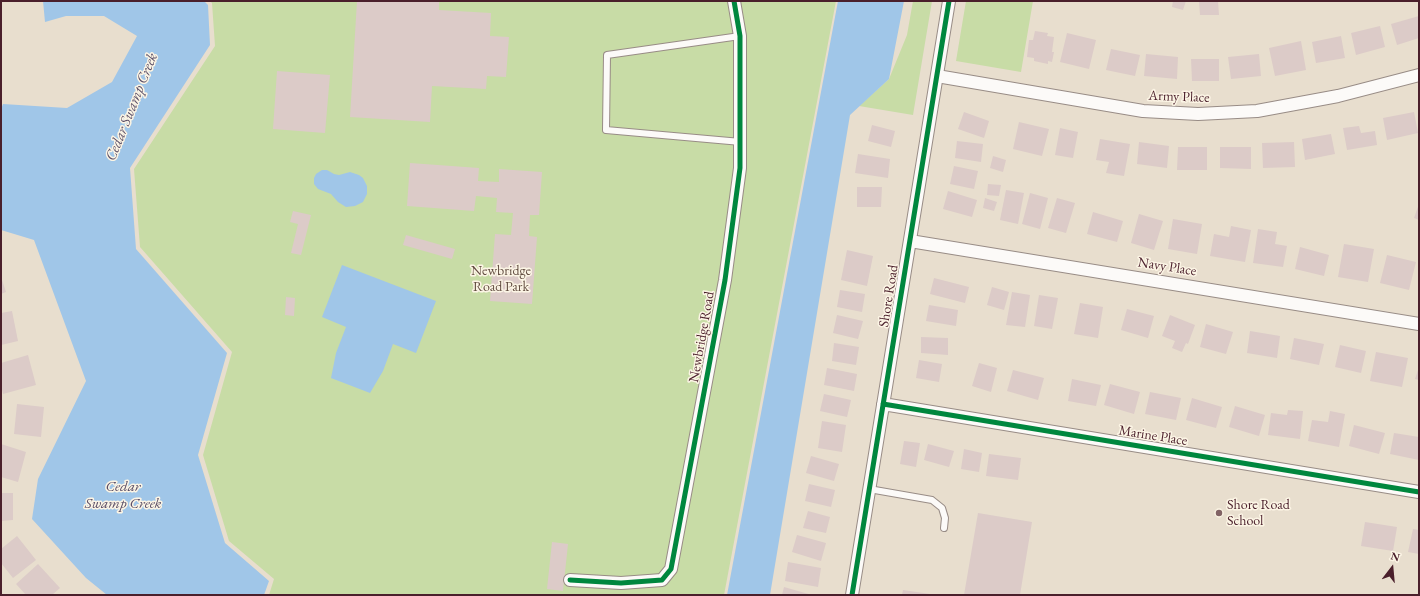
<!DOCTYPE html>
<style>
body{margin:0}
#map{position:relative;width:1420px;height:596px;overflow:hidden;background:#e8dece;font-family:"EB Garamond",serif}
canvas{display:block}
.frame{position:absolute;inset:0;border:2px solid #4a1f2b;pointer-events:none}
.north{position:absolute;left:1372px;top:548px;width:40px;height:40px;-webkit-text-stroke:3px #fcf5e5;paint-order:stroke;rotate:16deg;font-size:11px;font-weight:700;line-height:16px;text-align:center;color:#4a1f2b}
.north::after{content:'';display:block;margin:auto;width:14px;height:18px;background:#4a1f2b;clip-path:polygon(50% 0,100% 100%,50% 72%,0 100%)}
</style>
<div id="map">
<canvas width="1420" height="596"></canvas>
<div class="frame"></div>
<div class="north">N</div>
</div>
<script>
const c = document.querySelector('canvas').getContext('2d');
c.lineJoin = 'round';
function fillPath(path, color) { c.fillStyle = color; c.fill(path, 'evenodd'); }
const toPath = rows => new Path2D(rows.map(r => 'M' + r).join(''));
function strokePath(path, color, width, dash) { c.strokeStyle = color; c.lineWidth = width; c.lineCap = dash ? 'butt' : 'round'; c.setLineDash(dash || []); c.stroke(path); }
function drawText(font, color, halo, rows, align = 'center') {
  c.font = font + ' "EB Garamond",serif'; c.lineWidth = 3; c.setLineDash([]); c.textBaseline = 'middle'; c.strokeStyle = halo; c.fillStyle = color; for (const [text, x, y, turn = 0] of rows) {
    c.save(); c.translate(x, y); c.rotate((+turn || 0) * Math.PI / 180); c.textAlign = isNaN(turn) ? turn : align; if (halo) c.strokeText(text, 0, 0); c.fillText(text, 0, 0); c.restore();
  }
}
fillPath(toPath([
 [210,1,836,1,724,595,269,595,274,579,229,541,203,455,232,352,140,247,134,169,215,46,212,3],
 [913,1,932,1,913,115,859,106,889,79,907,35],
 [966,1,1033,1,1021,72,956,61]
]), '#c8dca6');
fillPath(toPath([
 [43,1,204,1,208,5,210,45,130,168,136,249,227,353,198,455,225,543,269,581,264,595,107,595,86,578,32,519,38,479,86,381,34,240,1,230,1,109,3,104,67,108,112,82,137,36,104,16,66,16,45,22],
 [838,1,904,1,889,79,850,115,770,595,727,595],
 [322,170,327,170,334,174,339,175,350,172,359,175,363,178,367,186,367,194,363,202,355,206,346,207,338,202,331,194,318,189,314,184,314,178,316,174],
 [342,265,436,301,416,353,393,344,383,371,370,393,331,378,336,353,346,327,322,317]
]), '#a0c6e8');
fillPath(toPath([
 [357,1,439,1,439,10,491,13,490,36,509,37,506,77,487,76,486,89,432,86,430,122,350,117],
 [1173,1,1186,1,1183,10,1172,7],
 [1199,1,1218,1,1219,15,1200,15],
 [1419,16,1419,38,1397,45,1391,24],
 [1380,26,1385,47,1356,55,1351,33],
 [1035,31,1048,33,1047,36,1054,37,1052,52,1054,52,1052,62,1048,61,1048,64,1034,61,1034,58,1027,57,1029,40,1033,40],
 [1067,33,1096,40,1089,69,1060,62],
 [1341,36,1345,58,1316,63,1312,42],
 [1301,41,1306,70,1275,76,1269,48],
 [1111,49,1140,55,1135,76,1106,70],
 [1146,54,1178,57,1177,79,1144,76],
 [1259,54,1261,76,1231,79,1228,57],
 [1191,59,1219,59,1219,81,1192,81],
 [277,71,330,75,325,133,273,129],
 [964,112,989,121,984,138,958,129],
 [1414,112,1418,133,1387,140,1383,118],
 [1019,122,1049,129,1042,156,1013,149],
 [872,125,895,131,891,147,868,141],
 [1359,126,1361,133,1375,131,1377,145,1347,150,1343,128],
 [1060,128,1078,132,1073,158,1055,155],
 [1331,134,1335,154,1305,160,1302,139],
 [1100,139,1130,144,1124,176,1106,173,1109,162,1096,160],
 [957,141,983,144,981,162,955,158],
 [1139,142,1169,146,1167,168,1137,164],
 [1294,142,1295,167,1263,168,1262,143],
 [1178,147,1207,147,1207,170,1177,170],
 [1220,147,1251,147,1251,169,1220,168],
 [858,154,890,159,888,178,855,173],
 [993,156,1006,160,1003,172,990,168],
 [410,163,479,168,478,181,499,182,499,169,542,172,539,215,530,215,529,236,537,237,532,304,490,301,495,234,511,235,513,213,496,212,497,198,476,196,474,211,407,206],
 [954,166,978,171,974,189,950,184],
 [988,184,1001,185,999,196,987,195],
 [857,187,882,187,881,207,857,207],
 [1006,190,1024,193,1018,224,1000,220],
 [948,191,977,200,972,217,943,209],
 [1030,193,1048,198,1040,229,1022,224],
 [985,198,997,202,994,211,983,208],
 [1057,198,1075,203,1066,233,1048,228],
 [1419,204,1419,220,1414,218],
 [293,211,311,215,301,255,291,253,298,224,290,222],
 [1093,212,1123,221,1117,242,1087,234],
 [1139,214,1163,221,1154,250,1131,243],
 [1173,219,1202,224,1197,254,1168,249],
 [1231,226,1251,230,1245,262,1210,256,1214,234,1229,237],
 [1258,229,1277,232,1275,244,1287,246,1283,267,1253,263],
 [406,235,455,249,452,259,403,245],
 [1344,244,1374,249,1368,282,1338,277],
 [1300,247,1329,255,1324,276,1295,269],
 [847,250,873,256,867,286,841,280],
 [1387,255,1416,262,1409,290,1380,283],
 [1,277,6,292,1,294],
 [934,278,969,287,965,303,930,294],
 [992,287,1009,292,1004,310,987,305],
 [840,290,865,294,862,312,837,307],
 [1012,292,1030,295,1025,327,1006,325],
 [1039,295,1058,298,1052,329,1034,326],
 [286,297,295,298,294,316,285,315],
 [1080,303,1103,307,1098,338,1074,334],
 [929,305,958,310,956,326,926,321],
 [1127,309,1154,316,1148,338,1121,330],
 [12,311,18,341,1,345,1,313],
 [837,315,863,321,858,339,833,333],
 [1170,315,1195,325,1188,344,1186,343,1182,352,1172,348,1175,341,1162,336],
 [1206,324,1233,332,1226,354,1200,347],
 [1250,331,1280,336,1277,358,1247,353],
 [921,337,948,338,948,355,921,353],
 [1294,338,1324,344,1319,365,1290,359],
 [834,343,859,347,856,365,832,361],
 [1340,345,1366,351,1361,373,1335,367],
 [1376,352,1408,358,1402,387,1370,381],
 [28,355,36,385,3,394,1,386,1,363],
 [919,360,942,364,939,382,916,378],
 [979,363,997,368,991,392,972,386],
 [1419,367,1419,380,1415,379],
 [827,368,857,374,854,391,824,385],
 [1013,370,1044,378,1038,400,1007,391],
 [1072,379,1101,385,1096,406,1068,401],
 [1110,384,1140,392,1134,414,1104,405],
 [1150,392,1181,398,1176,420,1145,414],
 [824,394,851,400,847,417,820,411],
 [1192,398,1222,407,1216,428,1186,420],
 [17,404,44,407,41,437,14,434],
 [1235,406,1265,415,1259,436,1229,427],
 [1288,410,1303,411,1300,439,1268,435,1271,413,1287,415],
 [1330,411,1345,414,1339,447,1308,441,1312,420,1328,422],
 [822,421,846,425,842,452,818,448],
 [1354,425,1385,433,1379,454,1349,446],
 [1394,433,1419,437,1419,460,1390,454],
 [904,441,920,443,916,467,900,464],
 [1,444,26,452,18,482,1,477],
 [928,444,954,451,949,467,924,460],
 [964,449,982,453,979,472,961,469],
 [989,454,1021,458,1018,480,986,476],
 [811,456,839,464,834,481,806,473],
 [809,484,835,490,831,507,805,501],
 [1,493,13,493,13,520,1,521],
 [808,511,830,517,826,533,803,528],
 [978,513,1032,522,1020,595,964,595],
 [1365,522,1397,527,1393,551,1361,546],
 [1413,529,1419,530,1419,554,1408,552],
 [797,535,826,543,821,561,792,552],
 [17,536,36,560,13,578,1,563,1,549],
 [552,542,568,544,563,591,547,589],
 [788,562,821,568,818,587,785,581],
 [38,564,60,588,52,595,26,595,16,584],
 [784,587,812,595,782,595],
 [903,590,930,594,930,595,902,595]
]), '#dccbc8');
const service = toPath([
 [740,36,607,55,606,130,741,142],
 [869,489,932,500,942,508,945,518,944,528]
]);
const minor = toPath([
 [937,76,1143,111,1198,114,1257,111,1338,96,1419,75],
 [910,241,1419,324],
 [883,404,1419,492],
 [570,580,621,583,662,580,671,569,725,280,740,168,740,36,734,1],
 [852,595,949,1]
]);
strokePath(service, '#988c86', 8);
strokePath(minor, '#988c86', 14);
strokePath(service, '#fcfaf8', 6);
strokePath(minor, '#fcfaf8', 12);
strokePath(toPath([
 [883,404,1419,492],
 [570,580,621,583,662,580,671,569,725,280,740,168,740,36,734,1],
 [852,595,949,1]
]), '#00873e', 5);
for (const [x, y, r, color] of [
 [1219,513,4,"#816264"]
]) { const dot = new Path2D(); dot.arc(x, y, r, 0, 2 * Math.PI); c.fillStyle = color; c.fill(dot); strokePath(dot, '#fcf5e5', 1.5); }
drawText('14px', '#4a1f2b', '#fcf5e5', [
 ["Army Place",1179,97,2],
 ["Navy Place",1167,267,9],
 ["Shore Road",889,296,-81],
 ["Newbridge Road",702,337,-80],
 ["Marine Place",1153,436,9]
]);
drawText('14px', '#634e42', '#fcf5e5', [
 ["Newbridge",501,271],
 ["Road Park",501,287]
]);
drawText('14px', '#4a1f2b', '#fcf5e5', [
 ["Shore Road",1227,505],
 ["School",1227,521]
], 'left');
drawText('italic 15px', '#5a4e67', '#fcf5e5', [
 ["Cedar Swamp Creek",132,107,-68],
 ["Cedar",123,487],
 ["Swamp Creek",123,504]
]);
</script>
